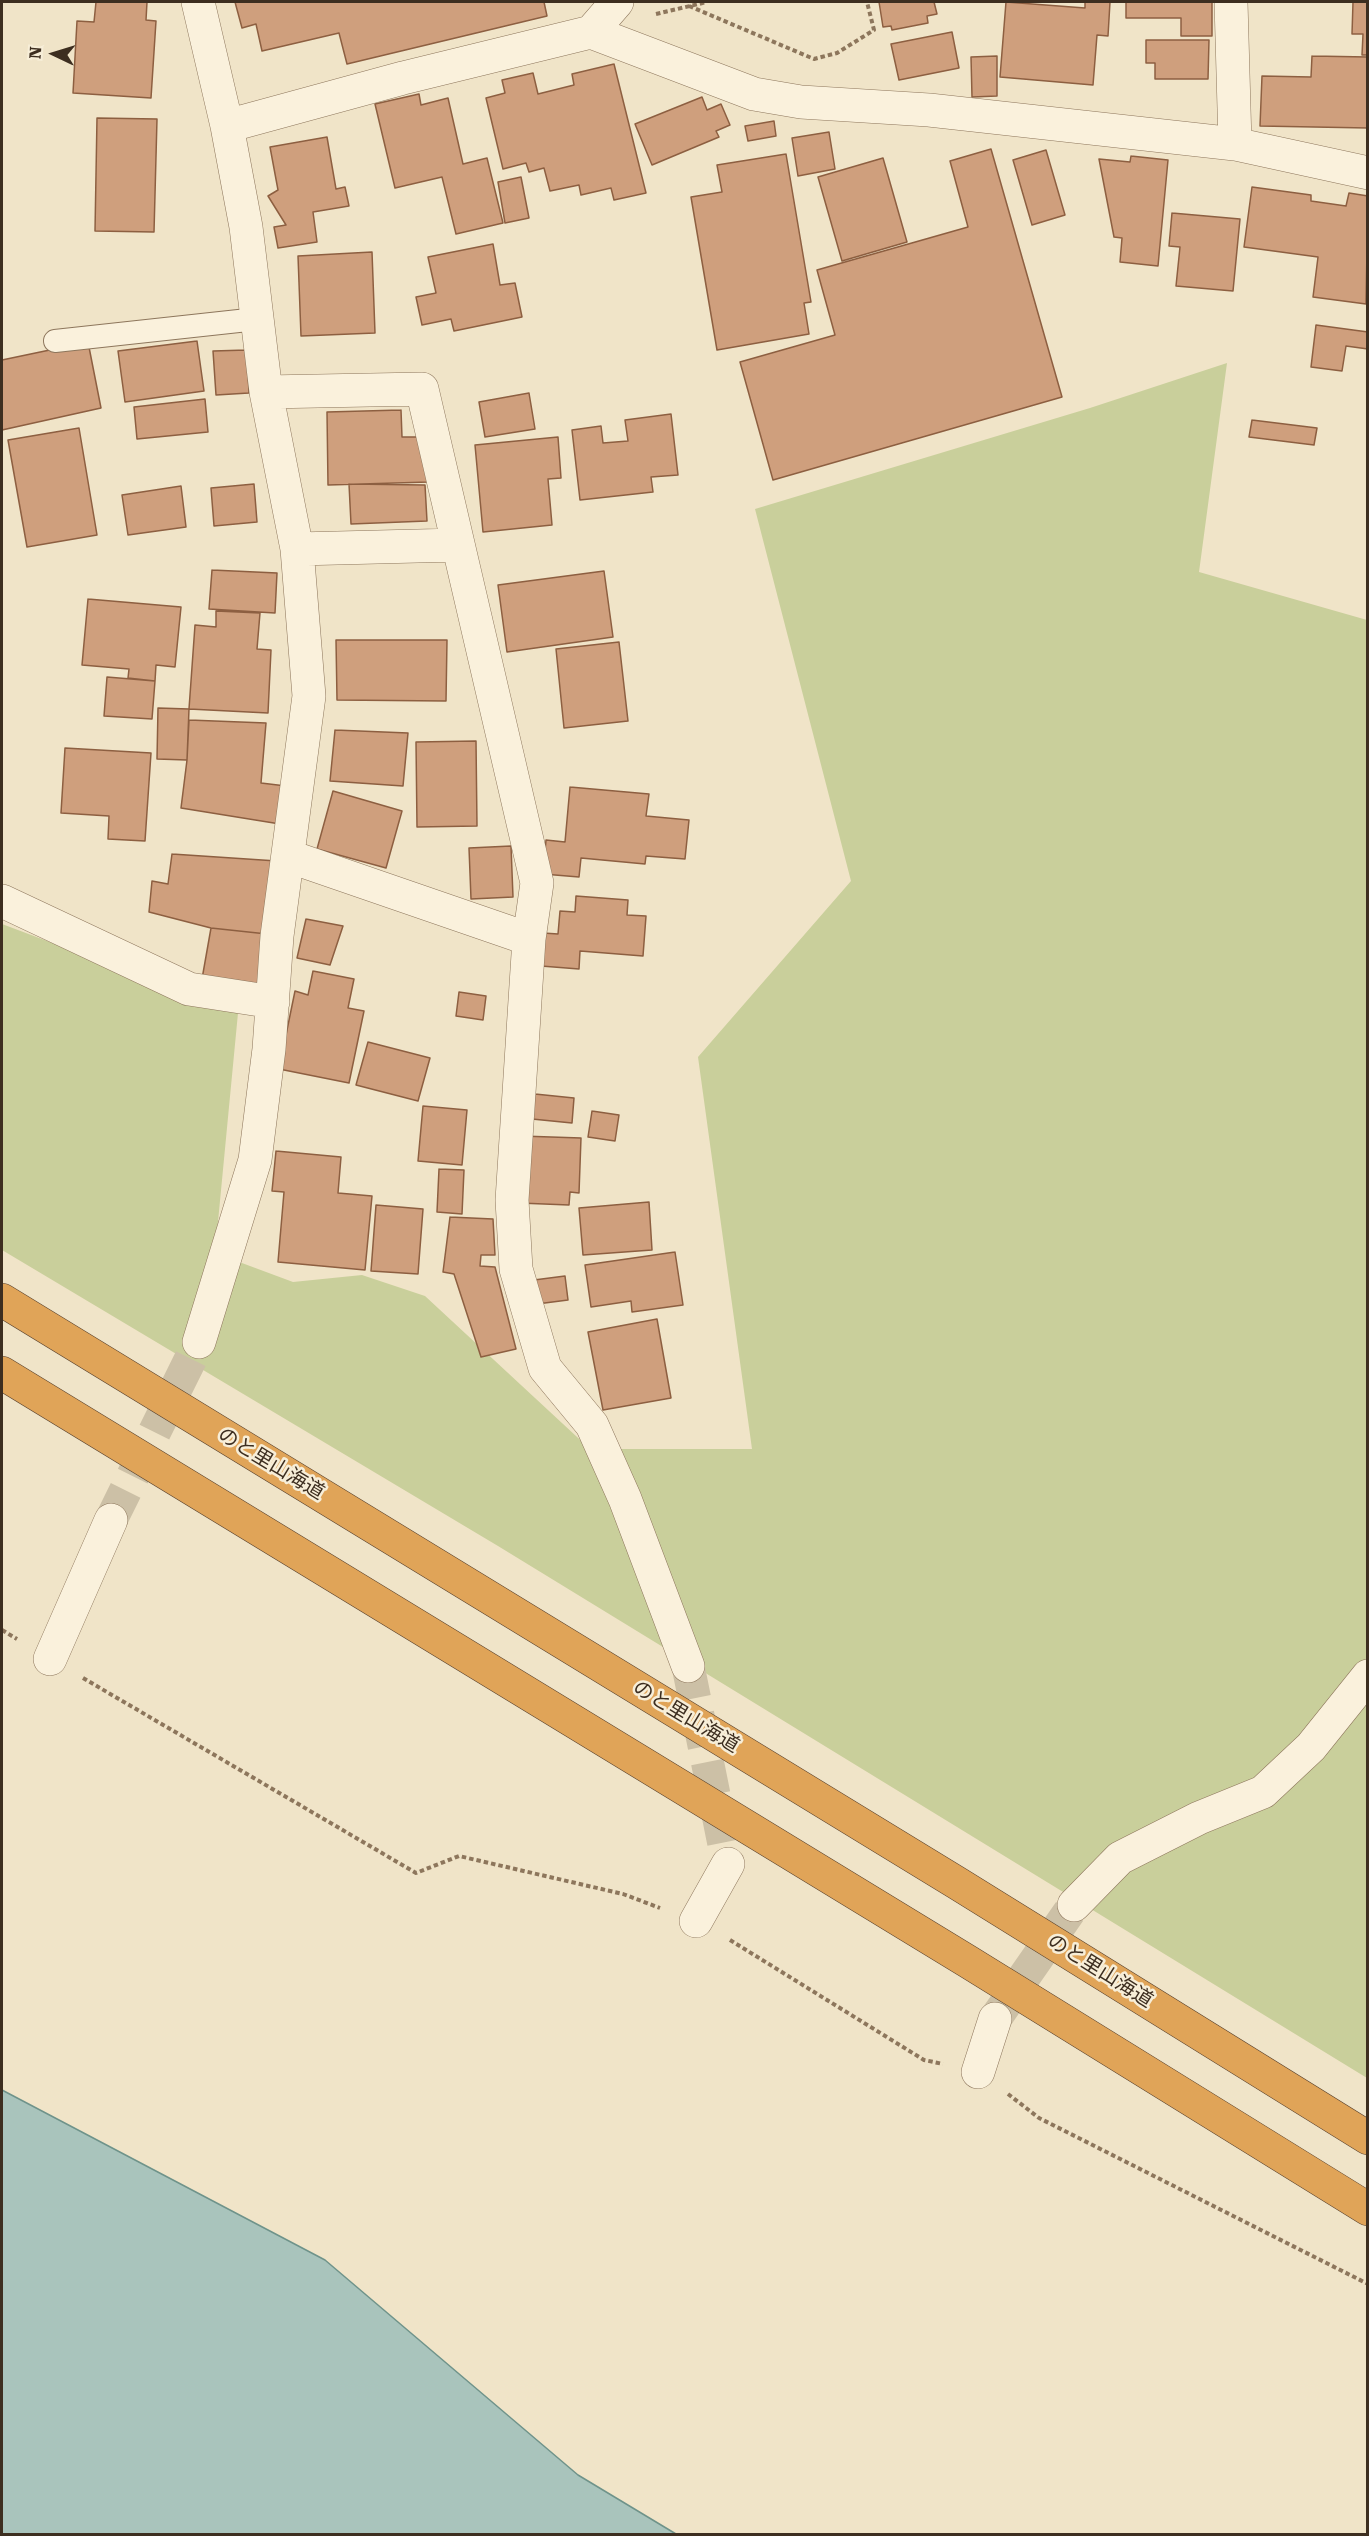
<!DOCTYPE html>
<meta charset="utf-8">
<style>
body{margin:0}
#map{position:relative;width:1369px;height:2536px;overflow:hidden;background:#f0e4c8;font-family:"Roboto Serif",serif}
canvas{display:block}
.frame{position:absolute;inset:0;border:3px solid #3d2e20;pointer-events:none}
.north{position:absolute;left:24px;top:24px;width:60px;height:60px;-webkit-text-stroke:4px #f7eed8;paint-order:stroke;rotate:274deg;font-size:16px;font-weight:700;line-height:24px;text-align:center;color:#3d2e20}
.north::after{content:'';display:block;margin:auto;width:21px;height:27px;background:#3d2e20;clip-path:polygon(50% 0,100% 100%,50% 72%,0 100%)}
</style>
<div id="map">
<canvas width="1369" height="2536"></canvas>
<div class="frame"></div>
<div class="north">N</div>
</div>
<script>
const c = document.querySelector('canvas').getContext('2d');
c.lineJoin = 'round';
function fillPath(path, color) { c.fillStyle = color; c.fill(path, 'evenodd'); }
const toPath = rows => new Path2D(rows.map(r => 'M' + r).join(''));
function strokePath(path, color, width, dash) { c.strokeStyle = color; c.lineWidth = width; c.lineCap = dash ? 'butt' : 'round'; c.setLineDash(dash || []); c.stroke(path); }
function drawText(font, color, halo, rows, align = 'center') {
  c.font = font + ' "Roboto Serif","Noto Sans JP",serif'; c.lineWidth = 5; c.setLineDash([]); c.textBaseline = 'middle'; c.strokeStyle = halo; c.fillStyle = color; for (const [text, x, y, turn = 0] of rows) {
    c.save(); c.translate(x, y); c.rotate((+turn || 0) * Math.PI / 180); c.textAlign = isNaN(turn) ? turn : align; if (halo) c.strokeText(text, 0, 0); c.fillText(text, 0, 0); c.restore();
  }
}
fillPath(toPath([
 [1227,363,1199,572,1367,620,1367,2078,498,1546,2,1250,2,924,238,1013,215,1253,293,1282,362,1275,425,1296,590,1449,752,1449,698,1057,851,881,755,509,1090,408]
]), '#c9cf9b');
const water = toPath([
 [2,2090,325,2260,578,2475,676,2534,2,2534,2,2090]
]);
fillPath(water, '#a9c4bc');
strokePath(water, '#6f938a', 1.5);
const building = toPath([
 [96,2,147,2,146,20,156,21,151,98,73,93,77,21,94,22,96,2],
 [235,2,544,2,547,16,347,64,339,33,262,51,256,24,242,28,235,2],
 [879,2,934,2,937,14,927,16,928,23,892,30,891,26,883,27,879,2],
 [1006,2,1085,8,1085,2,1110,2,1108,36,1097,35,1093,85,1000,77,1006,2],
 [1126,2,1212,2,1212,36,1181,36,1181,18,1126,18,1126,2],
 [1353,2,1368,2,1368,55,1362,55,1363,34,1352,34,1353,2],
 [952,32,959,68,899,80,891,44,952,32],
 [1146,40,1209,40,1208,79,1155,79,1155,63,1146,63,1146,40],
 [997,56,997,96,972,97,971,57,997,56],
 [1312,56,1368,57,1368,128,1260,126,1262,76,1311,77,1312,56],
 [614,64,646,193,614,200,611,188,581,195,579,185,550,191,544,168,529,172,526,163,503,169,486,98,505,93,502,80,533,73,538,94,574,85,572,74,614,64],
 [419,94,421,105,448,98,463,164,487,158,503,223,456,234,442,177,395,188,375,104,419,94],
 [702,97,707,110,721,104,730,125,716,131,719,137,652,165,635,124,702,97],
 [97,118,157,119,154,232,95,231,97,118],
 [774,121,776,136,748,141,745,126,774,121],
 [829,132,835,169,798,176,792,138,829,132],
 [327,137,336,189,345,187,349,206,313,212,317,242,278,248,274,227,286,225,268,196,278,190,270,147,327,137],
 [991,149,1062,397,773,480,740,362,835,335,817,270,968,227,950,161,991,149],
 [1046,150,1065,215,1032,225,1013,160,1046,150],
 [786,154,811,302,804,303,809,334,717,350,691,197,722,192,717,165,786,154],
 [1131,156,1168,160,1158,266,1120,262,1122,238,1114,237,1099,159,1130,162,1131,156],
 [883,158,907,242,842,261,818,177,883,158],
 [521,177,529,218,505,223,498,182,521,177],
 [1252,187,1311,195,1311,201,1346,206,1349,193,1368,196,1366,304,1313,297,1318,257,1244,247,1252,187],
 [1172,213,1240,219,1233,291,1176,286,1180,247,1169,246,1172,213],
 [493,244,500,285,515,283,522,317,454,331,451,319,422,325,416,297,436,293,428,257,493,244],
 [372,252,375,333,301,336,298,256,372,252],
 [1316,325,1368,332,1368,349,1346,346,1342,371,1311,367,1316,325],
 [197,341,204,391,125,402,118,351,197,341],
 [88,342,101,408,2,430,2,360,88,342],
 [247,350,249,393,216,395,213,351,247,350],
 [529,393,535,429,485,437,479,402,529,393],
 [205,399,208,432,137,439,134,407,205,399],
 [401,410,402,437,427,437,429,482,328,485,327,412,401,410],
 [671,414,678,475,651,477,653,492,580,500,572,430,601,426,603,443,628,441,625,420,671,414],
 [1252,420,1317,428,1314,445,1249,437,1252,420],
 [79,428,97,535,27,547,8,440,79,428],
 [558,437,561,478,548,479,552,525,483,532,475,445,558,437],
 [254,484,257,522,214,526,211,488,254,484],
 [349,484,425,485,427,521,351,524,349,484],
 [181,486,186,527,128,535,122,495,181,486],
 [212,570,277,573,275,613,209,609,212,570],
 [604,571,613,637,507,652,498,585,604,571],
 [88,599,181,607,175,667,156,665,155,681,128,678,129,669,82,665,88,599],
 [216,611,260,613,257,649,271,650,268,713,189,709,195,625,216,627,216,611],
 [336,640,447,640,446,701,337,700,336,640],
 [619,642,628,721,564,728,556,649,619,642],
 [107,677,155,681,152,719,104,716,107,677],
 [158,708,189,709,187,760,157,759,158,708],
 [189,720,266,723,261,783,286,786,280,824,181,808,187,760,189,720],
 [335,730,408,733,403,786,330,781,335,730],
 [476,741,477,826,417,827,416,742,476,741],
 [65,748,151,753,145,841,108,839,109,816,61,813,65,748],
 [570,787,649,794,646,816,689,820,685,859,646,856,645,864,581,858,579,877,543,874,546,840,565,842,570,787],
 [333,791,402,811,386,868,317,849,333,791],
 [511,846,513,897,471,899,469,848,511,846],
 [172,854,277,861,267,934,211,928,149,912,152,881,168,884,172,854],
 [576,896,628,900,627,915,646,916,643,956,580,951,579,969,541,966,543,933,558,934,560,911,575,912,576,896],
 [306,919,343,926,330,965,297,958,306,919],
 [211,928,267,934,264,987,202,979,211,928],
 [313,971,354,979,348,1008,364,1011,349,1083,279,1069,295,991,308,995,313,971],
 [459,992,486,996,483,1020,456,1016,459,992],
 [368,1042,430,1058,418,1101,356,1085,368,1042],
 [535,1094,574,1098,572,1123,532,1119,535,1094],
 [423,1106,467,1110,462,1165,418,1161,423,1106],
 [592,1111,619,1115,615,1141,588,1137,592,1111],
 [521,1136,581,1138,579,1193,570,1192,569,1205,519,1203,521,1136],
 [276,1151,341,1157,338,1193,372,1196,365,1270,278,1262,284,1192,272,1191,276,1151],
 [439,1169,464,1170,462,1214,437,1212,439,1169],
 [649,1202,652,1250,583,1255,579,1208,649,1202],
 [376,1205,423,1209,418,1274,371,1271,376,1205],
 [450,1217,493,1219,495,1255,481,1255,480,1266,495,1267,516,1349,481,1357,454,1274,443,1272,450,1217],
 [675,1252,683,1305,632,1312,631,1301,591,1307,585,1265,675,1252],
 [565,1276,568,1300,537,1304,534,1280,565,1276],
 [657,1319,671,1398,603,1410,588,1332,657,1319]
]);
fillPath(building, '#cf9f7d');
strokePath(building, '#8d5f41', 1.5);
strokePath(toPath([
 [111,1520,199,1342],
 [688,1666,728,1864],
 [995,2019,1074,1905]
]), '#ccc0a6', 33, [33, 16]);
const lane = toPath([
 [55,341,257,319]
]);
const street = toPath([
 [198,2,227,126,246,227,266,392,297,549,309,696,277,936,269,1049,255,1160,199,1342],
 [1231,2,1235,144],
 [591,32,617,2],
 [227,126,403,78,591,32,754,94,801,102,929,110,1235,144,1368,173],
 [266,392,422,389,537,883,529,939,512,1200,516,1269,545,1368,592,1425,625,1499,688,1666],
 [297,549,458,545],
 [288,856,529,939],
 [2,901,189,989,273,1002],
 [50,1659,111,1520],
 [1074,1905,1120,1858,1199,1818,1263,1792,1311,1747,1368,1676],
 [696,1921,728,1864],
 [978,2072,995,2019]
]);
const highway = toPath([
 [2,1300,957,1883,1368,2138],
 [2,1373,967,1961,1368,2209]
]);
strokePath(lane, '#8d765c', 24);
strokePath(street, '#8d765c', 34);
strokePath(highway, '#5b4430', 34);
strokePath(toPath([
 [689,6,814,59,837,53,874,30,867,2],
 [656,14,707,2],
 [2,1630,17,1639],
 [83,1678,416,1873,459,1856,623,1894,660,1908],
 [730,1940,924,2060,943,2064],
 [1008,2094,1039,2118,1368,2284]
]), '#8d765c', 4, [4.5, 3]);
strokePath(lane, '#faf1dc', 22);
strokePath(street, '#faf1dc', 33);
strokePath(highway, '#e0a458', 33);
drawText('20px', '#3d2e20', '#f7eed8', [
 ["のと里山海道",271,1464,31],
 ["のと里山海道",686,1717,31],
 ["のと里山海道",1100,1971,32]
]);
</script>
